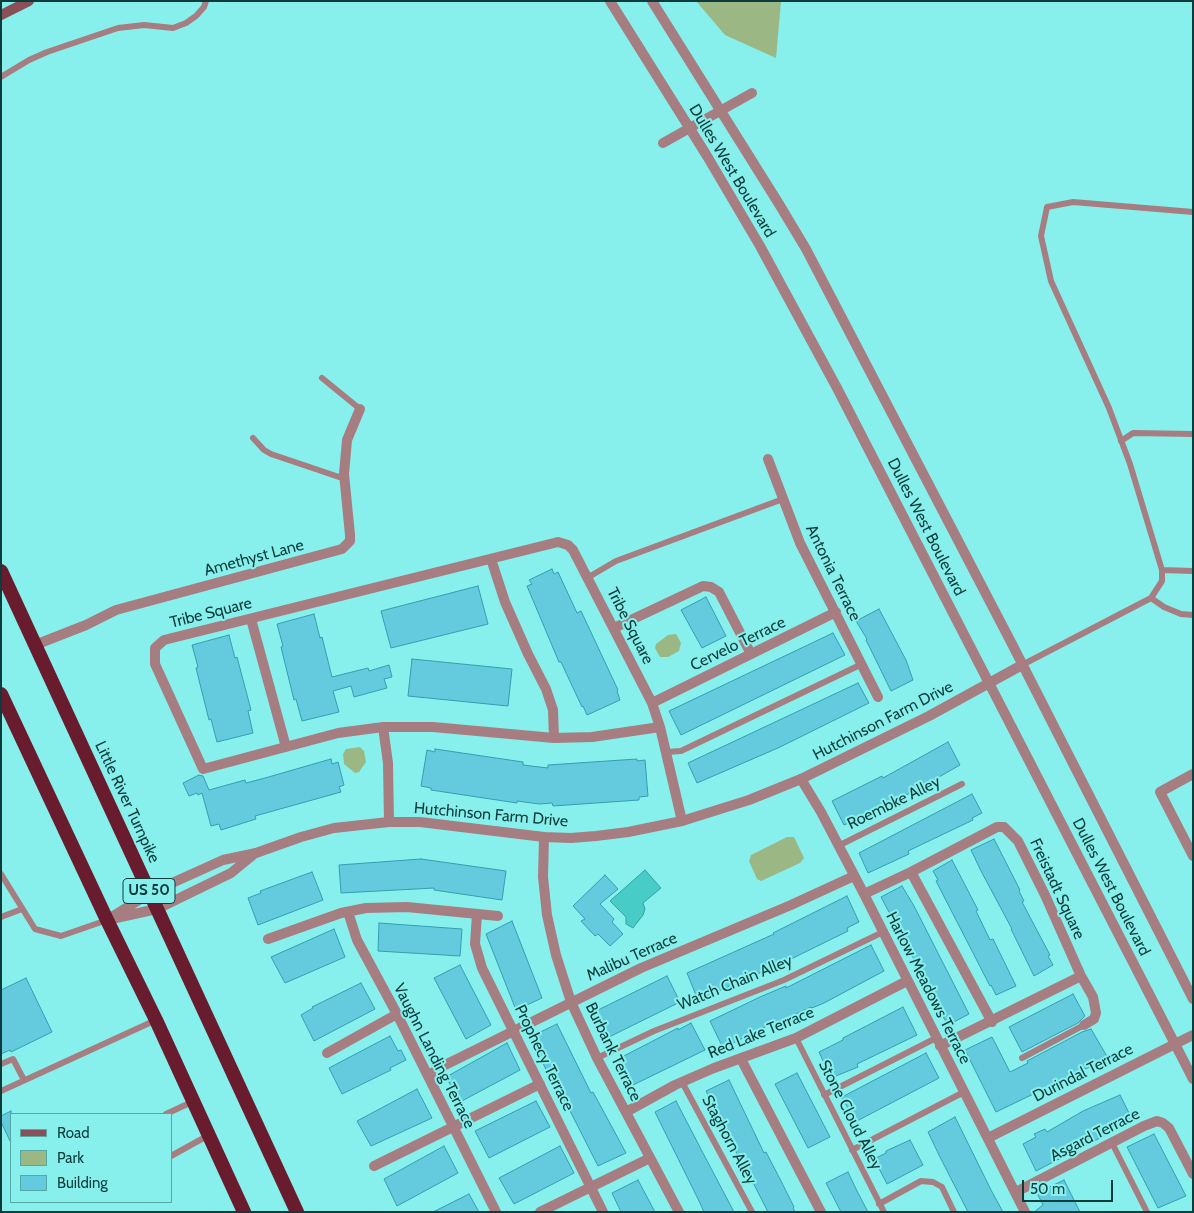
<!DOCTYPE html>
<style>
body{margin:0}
#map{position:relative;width:1194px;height:1213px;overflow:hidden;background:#87f0ec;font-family:Cabin,sans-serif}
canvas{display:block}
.frame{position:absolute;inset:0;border:2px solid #0c3c3b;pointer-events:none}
.legend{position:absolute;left:10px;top:1113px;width:162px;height:90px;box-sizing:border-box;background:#87f0ec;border:1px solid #56a8a5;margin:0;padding:6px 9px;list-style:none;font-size:15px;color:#0c3c3b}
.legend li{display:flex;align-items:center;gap:10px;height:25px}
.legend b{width:25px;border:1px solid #56a8a5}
.scale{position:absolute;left:1022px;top:1180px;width:91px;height:22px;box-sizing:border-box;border:2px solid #0c3c3b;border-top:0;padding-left:6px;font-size:15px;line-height:18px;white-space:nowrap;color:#0c3c3b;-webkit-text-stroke:4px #87f0ec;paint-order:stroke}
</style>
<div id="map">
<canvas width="1194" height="1213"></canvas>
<div class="frame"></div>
<ul class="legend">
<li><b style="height:6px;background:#895057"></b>Road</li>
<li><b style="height:14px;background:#9ab784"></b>Park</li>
<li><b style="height:14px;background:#64cbde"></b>Building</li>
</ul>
<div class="scale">50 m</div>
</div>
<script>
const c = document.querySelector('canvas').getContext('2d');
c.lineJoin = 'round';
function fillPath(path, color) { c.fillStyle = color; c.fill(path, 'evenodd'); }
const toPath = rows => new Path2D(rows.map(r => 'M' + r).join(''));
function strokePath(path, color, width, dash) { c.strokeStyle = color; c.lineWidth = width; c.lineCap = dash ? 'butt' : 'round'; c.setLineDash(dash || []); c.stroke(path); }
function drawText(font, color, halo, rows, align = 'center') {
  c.font = font + ' Cabin,sans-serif'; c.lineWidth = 4; c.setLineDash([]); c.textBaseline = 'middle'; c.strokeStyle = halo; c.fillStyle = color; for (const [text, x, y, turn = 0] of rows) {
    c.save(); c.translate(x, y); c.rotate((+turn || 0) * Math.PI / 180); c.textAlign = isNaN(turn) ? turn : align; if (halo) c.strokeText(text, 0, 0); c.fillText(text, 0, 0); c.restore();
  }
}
fillPath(toPath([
 [696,1,781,1,776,58,725,35],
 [676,634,681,643,679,651,668,657,660,657,655,648,656,644,668,635],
 [360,747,364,751,366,762,359,772,355,773,344,764,343,754,346,749],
 [787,837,794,837,804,858,800,863,761,881,757,879,749,861,751,855]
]), '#9ab784');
const water = toPath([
 [645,870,661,888,643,903,645,909,643,915,633,928,626,924,626,917,610,901,645,870]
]);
fillPath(water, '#47ccc7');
strokePath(water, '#35a19d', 1);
const building = toPath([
 [552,569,554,574,558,572,577,613,581,611,618,690,617,691,620,700,587,715,583,706,582,707,561,662,559,662,527,586,532,584,529,580,552,569],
 [478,586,488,624,391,648,381,611,478,586],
 [706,597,726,636,702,648,681,610,706,597],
 [879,609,906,660,913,680,891,691,869,646,866,640,867,639,856,621,879,609],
 [314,614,320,638,322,637,332,677,368,668,369,671,389,665,392,677,384,679,387,688,354,697,351,686,333,691,339,712,302,721,296,699,294,700,281,647,283,646,277,624,314,614],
 [833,633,845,655,681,735,669,711,833,633],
 [229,635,235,658,237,657,251,710,248,711,253,733,217,742,211,719,209,720,196,668,198,667,192,645,229,635],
 [412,659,512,669,508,706,408,696,412,659],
 [858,683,869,703,778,748,697,783,688,763,858,683],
 [948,742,960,765,911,793,903,796,902,794,864,816,844,825,832,801,882,776,883,778,948,742],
 [435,749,523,762,523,765,548,768,548,765,637,759,637,761,645,760,648,796,639,797,639,800,553,806,552,803,539,804,517,801,517,803,431,790,431,788,421,786,427,750,435,752,435,749],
 [331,759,332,764,338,762,344,785,339,787,341,792,255,816,256,819,221,830,219,824,211,826,202,793,198,795,197,793,189,796,183,783,199,775,203,776,209,790,245,780,246,783,265,778,331,759],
 [972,794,982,813,972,818,973,820,908,851,909,854,868,873,859,853,972,794],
 [994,839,1020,890,1019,891,1024,901,1022,902,1050,955,1048,956,1053,965,1034,976,1011,929,1012,929,981,871,971,850,994,839],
 [421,859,506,871,502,900,434,890,434,888,341,893,339,865,421,859],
 [952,860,978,910,976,911,990,940,993,939,1016,986,996,995,991,985,990,986,936,881,938,880,933,871,952,860],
 [312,872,323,900,258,925,248,898,261,893,260,891,312,872],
 [605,875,618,889,600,904,614,919,612,922,623,934,610,946,598,934,595,936,581,921,585,919,573,906,605,875],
 [902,886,914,906,969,1014,948,1025,931,996,915,966,917,965,881,897,902,886],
 [847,896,859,922,847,928,848,931,787,961,698,1000,687,973,774,934,773,933,847,896],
 [512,921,542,998,516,1010,486,934,512,921],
 [379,923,462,929,460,956,378,951,379,923],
 [334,929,345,957,285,983,271,957,334,929],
 [871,945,884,971,824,1003,812,1008,811,1007,774,1024,773,1023,723,1048,710,1021,760,997,786,986,786,988,871,945],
 [460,965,491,1025,466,1039,434,978,460,965],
 [667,976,680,1002,607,1038,594,1012,667,976],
 [26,978,52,1032,11,1052,10,1050,1,1054,1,990,26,978],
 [361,983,375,1009,314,1041,301,1015,313,1008,312,1007,361,983],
 [1073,994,1085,1016,1078,1023,1022,1052,1009,1027,1073,994],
 [903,1007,917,1035,857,1064,858,1067,831,1078,819,1052,843,1040,843,1038,903,1007],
 [691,1023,705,1050,631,1086,618,1059,678,1028,678,1030,691,1023],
 [557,1024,591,1093,593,1092,626,1153,598,1166,564,1099,561,1100,530,1037,557,1024],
 [1091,1029,1108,1058,996,1112,965,1050,992,1037,1010,1072,1028,1063,1027,1061,1082,1032,1091,1029],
 [390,1036,398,1051,401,1050,406,1060,390,1068,391,1070,342,1094,329,1068,390,1036],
 [507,1043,520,1070,460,1102,446,1077,507,1043],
 [926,1053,939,1078,855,1122,842,1097,926,1053],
 [797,1073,830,1137,808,1148,775,1084,797,1073],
 [729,1080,764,1153,766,1152,781,1181,794,1207,793,1208,795,1212,768,1212,739,1155,738,1156,706,1091,729,1080],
 [417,1089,432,1118,371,1146,357,1121,417,1089],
 [1120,1095,1133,1121,1036,1171,1023,1144,1036,1137,1034,1134,1045,1129,1047,1132,1083,1111,1120,1095],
 [536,1101,550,1127,489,1158,475,1131,536,1101],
 [676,1101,704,1155,734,1212,704,1212,700,1203,655,1112,676,1101],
 [11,1111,11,1143,1,1122,1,1116,11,1111],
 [955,1117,991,1190,1003,1212,968,1212,939,1155,928,1132,955,1117],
 [1154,1134,1186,1196,1158,1208,1127,1147,1154,1134],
 [910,1140,923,1165,887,1184,874,1159,886,1153,886,1151,910,1140],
 [444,1146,458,1173,397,1206,384,1179,444,1146],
 [560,1146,574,1173,514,1204,499,1178,560,1146],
 [848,1172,857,1191,868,1212,841,1212,826,1183,848,1172],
 [638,1180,655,1212,621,1212,612,1193,638,1180],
 [1064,1180,1080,1212,1034,1212,1043,1205,1037,1193,1064,1180],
 [469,1194,479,1212,433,1212,469,1194]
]);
fillPath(building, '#64cbde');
strokePath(building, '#329eb1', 1);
strokePath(toPath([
 [1,77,29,60,47,52,118,28,144,25,173,28,186,23,196,16,204,7,206,1],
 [322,378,360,409],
 [253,438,264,450,271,454,345,479],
 [1121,441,1133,433,1193,434],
 [1162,570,1130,464,1109,408,1051,281,1041,236,1047,207,1073,202,1193,212],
 [587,578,616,561,783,499],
 [1151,598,1164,607,1181,614,1193,615],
 [1022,665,1151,598,1162,581,1162,570,1193,571],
 [666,752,681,751,862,664],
 [838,846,962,784],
 [1,874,35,929,61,936,107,920],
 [1,917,22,909],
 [796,1038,884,1212],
 [597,1058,654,1031,784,980,883,932],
 [1022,1058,1084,1025],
 [1,1064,13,1059,24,1080],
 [682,1082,752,1212],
 [1,1091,156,1020],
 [824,1095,936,1038],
 [166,1114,194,1101],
 [1112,1143,1147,1212],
 [852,1150,964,1092],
 [171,1156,209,1135],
 [879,1204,921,1181,933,1182,942,1187,954,1212]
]), '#a67d81', 6);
strokePath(toPath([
 [663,143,752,93],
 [768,459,800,543,878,697],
 [491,559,505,602,528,654,546,689,553,710,554,738],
 [251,619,286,747],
 [614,628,703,586,711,587,719,592,751,654],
 [35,645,86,625,116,610,342,549,350,541,350,535,344,474,347,440,360,409],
 [652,703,836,612],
 [383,727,388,763,389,822],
 [660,727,592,737,554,738,433,727,383,727,338,733,203,769,155,664,155,648,164,640,558,542,568,545,573,550,652,703,660,727,682,821],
 [1193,774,1160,792,1193,856],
 [801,779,821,812,864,894,1025,1212],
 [544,837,543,877,547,915,556,955,571,1002,597,1058,679,1212],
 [911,872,992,1022],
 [864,894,911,872,997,827,1004,827,1018,841,1045,895,1081,976,1093,997,1096,1013,1094,1019,1084,1025],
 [348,912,357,940,397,1014,496,1212],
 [477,914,475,944,482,968,603,1212],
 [268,939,341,913,366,908,407,907,498,916],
 [940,1046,1081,976],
 [327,1053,397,1014],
 [741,1059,821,1212],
 [428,1076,443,1066,641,968,791,905,854,876],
 [626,1112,675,1085,714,1068,796,1038,907,981],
 [988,1138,1193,1035],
 [374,1166,540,1084],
 [1016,1192,1144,1126,1157,1121,1163,1123,1169,1128,1193,1174],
 [540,1212,650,1158]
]), '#a67d81', 10);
strokePath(toPath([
 [610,1,707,156,760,246,837,388,1193,1079],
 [652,1,779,204,806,249,1012,644,1193,999],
 [116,918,157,909,231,873,253,855],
 [107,920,150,893,223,860,256,853,301,837,334,828,389,822,420,822,544,837,571,838,596,836,628,832,682,821,749,800,801,779,929,716,1022,665]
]), '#a67d81', 10);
strokePath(toPath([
 [1,15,29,1]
]), '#895057', 10);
strokePath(toPath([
 [1,571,297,1212],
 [1,694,107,920,156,1020,244,1212]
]), '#681c2e', 14);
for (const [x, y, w] of [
 [149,891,52]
]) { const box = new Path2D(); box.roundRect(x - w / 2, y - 12.5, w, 25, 4); c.fillStyle = '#87f0ec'; c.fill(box); strokePath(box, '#0c3c3b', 1); }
drawText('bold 15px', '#0c3c3b', null, [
 ["US 50",149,891]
]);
drawText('16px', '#0c3c3b', '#87f0ec', [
 ["Dulles West Boulevard",732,171,59],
 ["Dulles West Boulevard",926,527,63],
 ["Amethyst Lane",254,558,-15],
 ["Antonia Terrace",833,573,64],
 ["Tribe Square",211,613,-14],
 ["Tribe Square",630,626,63],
 ["Cervelo Terrace",738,644,-26],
 ["Hutchinson Farm Drive",883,721,-27],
 ["Little River Turnpike",127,802,65],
 ["Roembke Alley",894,803,-26],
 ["Hutchinson Farm Drive",491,815,5],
 ["Dulles West Boulevard",1111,887,63],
 ["Freistadt Square",1057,889,65],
 ["Malibu Terrace",632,957,-24],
 ["Watch Chain Alley",735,983,-22],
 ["Harlow Meadows Terrace",928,988,63],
 ["Red Lake Terrace",761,1033,-22],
 ["Burbank Terrace",613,1052,64],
 ["Vaughn Landing Terrace",434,1056,63],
 ["Prophecy Terrace",544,1058,64],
 ["Durindal Terrace",1083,1073,-27],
 ["Stone Cloud Alley",850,1115,63],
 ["Asgard Terrace",1095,1135,-27],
 ["Staghorn Alley",729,1140,62]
]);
</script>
